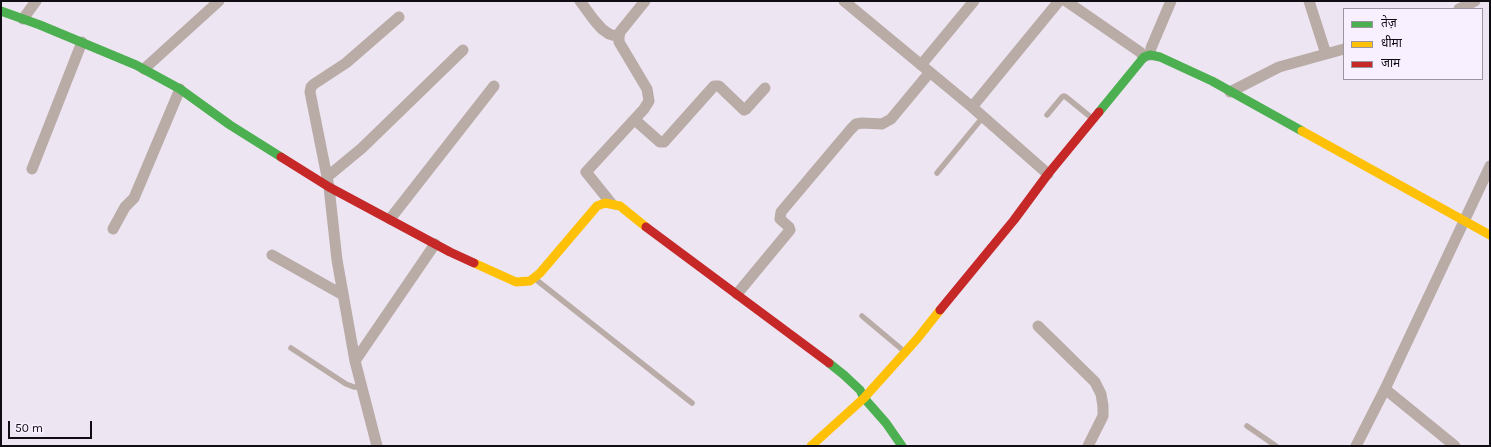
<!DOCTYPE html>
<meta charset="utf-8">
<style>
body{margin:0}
#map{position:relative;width:1491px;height:447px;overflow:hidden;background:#ede5f2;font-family:Karla,"Noto Sans Devanagari",sans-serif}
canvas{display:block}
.frame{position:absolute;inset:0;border:2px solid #100c13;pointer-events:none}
.legend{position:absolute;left:1343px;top:8px;width:140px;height:72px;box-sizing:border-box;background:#f8f0fe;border:1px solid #9b95a0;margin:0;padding:5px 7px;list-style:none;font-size:12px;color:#100c13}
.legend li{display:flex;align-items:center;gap:8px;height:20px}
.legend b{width:20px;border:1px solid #9b95a0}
.scale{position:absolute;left:8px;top:421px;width:84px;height:18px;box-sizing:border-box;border:2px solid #100c13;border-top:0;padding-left:5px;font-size:12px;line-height:14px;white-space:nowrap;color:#100c13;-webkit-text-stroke:3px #f8f0fe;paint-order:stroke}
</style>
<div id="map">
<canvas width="1491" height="447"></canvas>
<div class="frame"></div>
<ul class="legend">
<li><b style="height:5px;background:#4caf50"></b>तेज़</li>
<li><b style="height:5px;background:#ffc107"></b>धीमा</li>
<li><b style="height:5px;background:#c62828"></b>जाम</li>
</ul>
<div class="scale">50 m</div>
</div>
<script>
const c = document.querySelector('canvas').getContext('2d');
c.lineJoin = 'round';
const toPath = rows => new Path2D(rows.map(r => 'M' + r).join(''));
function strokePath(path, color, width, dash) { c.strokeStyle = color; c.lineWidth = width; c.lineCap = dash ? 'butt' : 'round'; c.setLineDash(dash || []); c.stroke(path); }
strokePath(toPath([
 [1047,115,1062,97,1064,96,1066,97,1093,119],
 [937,173,983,117],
 [534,278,692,403],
 [862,316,905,352],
 [291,348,346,384,354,387,362,387],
 [1247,426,1276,446]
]), '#b9aba6', 5.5);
strokePath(toPath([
 [580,1,594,20,602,29,609,34,619,37],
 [844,1,972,107,1048,174],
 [1066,1,1140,52,1144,57],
 [1309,1,1326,54],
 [1459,9,1475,1],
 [23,19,36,1],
 [1150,55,1151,48,1171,1],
 [921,65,974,1],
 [144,69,219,1],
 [1230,92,1279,67,1344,49],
 [972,107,1059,1],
 [635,120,660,142,664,142,714,86,719,86,744,110,746,109,765,88],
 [32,169,82,42],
 [327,177,362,148,463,50],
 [611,203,586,172,644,109,649,101,647,89,619,42,619,37,620,32,645,1],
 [390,219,494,86],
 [113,229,125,207,134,198,180,89],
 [272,255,343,295],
 [737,294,790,230,789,227,780,219,781,212,851,129,856,124,862,123,882,124,891,119,930,72],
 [1038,326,1095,382,1101,394,1103,406,1103,416,1088,446],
 [355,361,435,244],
 [1385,389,1455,446],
 [377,446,355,361,337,260,329,187,310,92,311,87,314,84,346,63,399,17],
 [1356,446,1385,389,1490,166]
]), '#b9aba6', 11);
strokePath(toPath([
 [1,11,40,25,136,65,180,89,230,125,281,157],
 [1099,112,1144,57,1150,55,1160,57,1212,81,1302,131],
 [829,363,844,375,860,390,864,398,886,423,902,446]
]), '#4caf50', 9);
strokePath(toPath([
 [1302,131,1490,235],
 [474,263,516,282,530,281,540,273,597,206,605,203,620,206,646,227],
 [811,446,864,398,917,339,940,310]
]), '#ffc107', 9);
strokePath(toPath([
 [281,157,329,187,450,252,474,263],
 [646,227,829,363],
 [940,310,1014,220,1048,174,1099,112]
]), '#c62828', 9);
</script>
